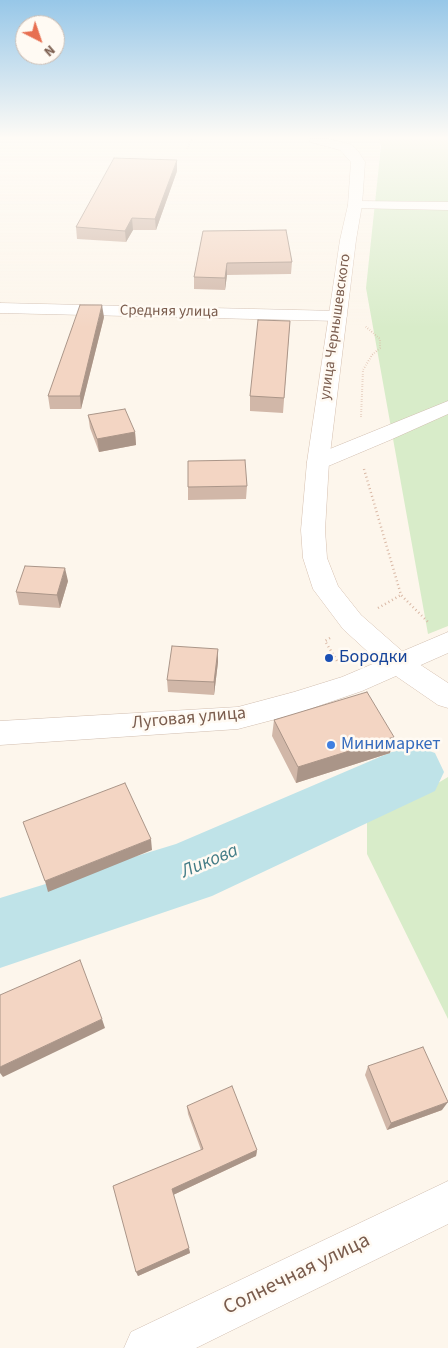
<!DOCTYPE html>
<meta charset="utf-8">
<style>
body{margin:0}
#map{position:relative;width:448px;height:1348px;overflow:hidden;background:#fdf6ec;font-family:"Source Sans 3",sans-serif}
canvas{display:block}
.north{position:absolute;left:15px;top:15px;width:50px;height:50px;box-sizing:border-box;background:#fffaf3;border:1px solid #cabbb1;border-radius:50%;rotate:139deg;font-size:14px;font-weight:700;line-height:20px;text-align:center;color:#7a5c4d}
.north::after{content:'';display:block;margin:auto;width:18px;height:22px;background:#e76f51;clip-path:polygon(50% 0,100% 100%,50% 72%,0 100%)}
</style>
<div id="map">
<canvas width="448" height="1348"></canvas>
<div class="north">N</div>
</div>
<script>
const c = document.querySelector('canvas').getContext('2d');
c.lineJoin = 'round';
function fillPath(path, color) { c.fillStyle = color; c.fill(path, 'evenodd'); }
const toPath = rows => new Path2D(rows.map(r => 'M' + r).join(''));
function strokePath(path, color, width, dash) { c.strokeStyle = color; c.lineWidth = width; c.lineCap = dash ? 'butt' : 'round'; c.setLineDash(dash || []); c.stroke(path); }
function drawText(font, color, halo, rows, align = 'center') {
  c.font = font + ' "Source Sans 3",sans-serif'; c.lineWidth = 5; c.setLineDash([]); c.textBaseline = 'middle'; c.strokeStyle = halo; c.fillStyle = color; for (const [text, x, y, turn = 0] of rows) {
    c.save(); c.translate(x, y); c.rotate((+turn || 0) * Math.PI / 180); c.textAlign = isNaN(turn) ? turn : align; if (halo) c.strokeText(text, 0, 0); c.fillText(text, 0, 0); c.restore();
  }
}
fillPath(toPath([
 [379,139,448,139,448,626,428,634,366,288,381,146],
 [448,777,448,1019,367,854,367,819,389,794,428,789]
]), '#d8ecc9');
fillPath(toPath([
 [412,745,435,753,444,772,435,791,212,896,0,968,0,898,176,844,389,753,412,745]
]), '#bfe3e8');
const street = toPath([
 [355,201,448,202,448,210,350,208,348,205,350,202,355,201],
 [0,303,338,311,344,312,347,316,344,320,338,321,0,313,0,303],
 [448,401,448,414,390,440,326,467,318,468,310,467,307,462,310,457,448,401],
 [448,632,448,653,362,691,295,714,238,729,0,745,0,721,238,707,294,692,342,677,448,632],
 [448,1181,448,1224,196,1348,124,1348,131,1332,448,1181]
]);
const secondary = toPath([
 [309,139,329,139,350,144,358,151,365,162,362,205,356,240,329,462,325,530,327,558,338,586,361,615,410,658,448,683,448,708,438,705,390,672,343,629,313,589,303,558,301,530,307,462,340,240,348,205,351,162,340,150,310,142,309,139]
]);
strokePath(street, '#d1beb0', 1);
strokePath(secondary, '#d6c0b0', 1);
strokePath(toPath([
 [187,149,192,139],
 [361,417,363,370,372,355,380,348,380,339,365,326]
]), '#d9b8a5', 2, [0.5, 2]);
strokePath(toPath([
 [364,469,401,595,428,622],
 [378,608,401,595],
 [330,638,325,641,337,661]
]), '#d9b8a5', 2.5, [1, 3]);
fillPath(street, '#fff');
fillPath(secondary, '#fff');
fillPath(toPath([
 [177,171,156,230,133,230,126,242,77,239,76,227],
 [203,231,292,262,291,274,227,275,225,290,194,289,194,277],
 [104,317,81,409,50,409,48,396],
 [290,321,283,413,250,411,250,396],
 [88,415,135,432,136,445,99,452,90,428],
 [247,486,246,499,188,500,188,487],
 [68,581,60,608,19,605,16,592],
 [218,649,218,662,214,695,168,692,167,680],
 [274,720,390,753,296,783,272,736],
 [368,1066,442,1110,387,1130,365,1075],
 [187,1106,257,1150,256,1156,173,1195,190,1253,138,1276,113,1186,201,1150,188,1114]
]), '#d1b7a8');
fillPath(toPath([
 [177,160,177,171,156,230,155,219],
 [132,218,133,230,126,242,125,231],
 [227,263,227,275,225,290,225,278],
 [102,305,104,317,81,409,80,396],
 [135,432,136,445,99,452,97,439],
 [65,568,68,581,60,608,57,595],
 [218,649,218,662,214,695,214,682],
 [394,737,390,753,296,783,298,767],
 [151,839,152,850,48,892,45,881],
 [102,1019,105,1028,3,1077,0,1073,0,1067],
 [448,1102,442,1110,387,1130,391,1123],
 [257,1150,256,1156,173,1195,172,1189],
 [189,1248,190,1253,138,1276,136,1272]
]), '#aa9588');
const building = toPath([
 [114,158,177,160,155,219,132,218,125,231,76,227,114,158],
 [286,230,292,262,227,263,225,278,194,277,203,231,286,230],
 [80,305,102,305,80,396,48,396,80,305],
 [258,320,290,321,284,398,250,396,258,320],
 [125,409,135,432,97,439,88,415,125,409],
 [245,460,247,486,188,487,188,461,245,460],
 [25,566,65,568,57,595,16,592,25,566],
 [172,646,218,649,214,682,167,680,172,646],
 [367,692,394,737,298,767,274,720,367,692],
 [125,783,151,839,45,881,23,822,125,783],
 [80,960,102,1019,0,1067,0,995,80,960],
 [423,1047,448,1102,391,1123,368,1066,423,1047],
 [232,1086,257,1150,172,1189,189,1248,136,1272,113,1186,203,1149,187,1106,232,1086]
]);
fillPath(building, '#f3d5c3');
strokePath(building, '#aa9588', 1);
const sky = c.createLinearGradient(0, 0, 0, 328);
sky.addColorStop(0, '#97c7e8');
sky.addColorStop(0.42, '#fefbf6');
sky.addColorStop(1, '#fefbf600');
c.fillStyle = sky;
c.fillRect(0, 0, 448, 328);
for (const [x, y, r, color] of [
 [329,658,5,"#1a4fb4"],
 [331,745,5,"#3f7fe0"]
]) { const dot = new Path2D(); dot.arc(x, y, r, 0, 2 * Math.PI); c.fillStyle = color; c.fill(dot); strokePath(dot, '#fffaf3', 2); }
drawText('15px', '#7a5c4d', '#fffaf3', [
 ["Средняя улица",169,312,1],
 ["улица Чернышевского",336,327,-82]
]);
drawText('18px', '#164399', '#fffaf3', [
 ["Бородки",339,658]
], 'left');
drawText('18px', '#7a5c4d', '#fffaf3', [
 ["Луговая улица",189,719,-5]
]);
drawText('18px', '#366cbe', '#fffaf3', [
 ["Минимаркет",341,745]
], 'left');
drawText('italic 19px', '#437c86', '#fffaf3', [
 ["Ликова",210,862,-23]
]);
drawText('21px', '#7a5c4d', '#fffaf3', [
 ["Солнечная улица",297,1275,-26]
]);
</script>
